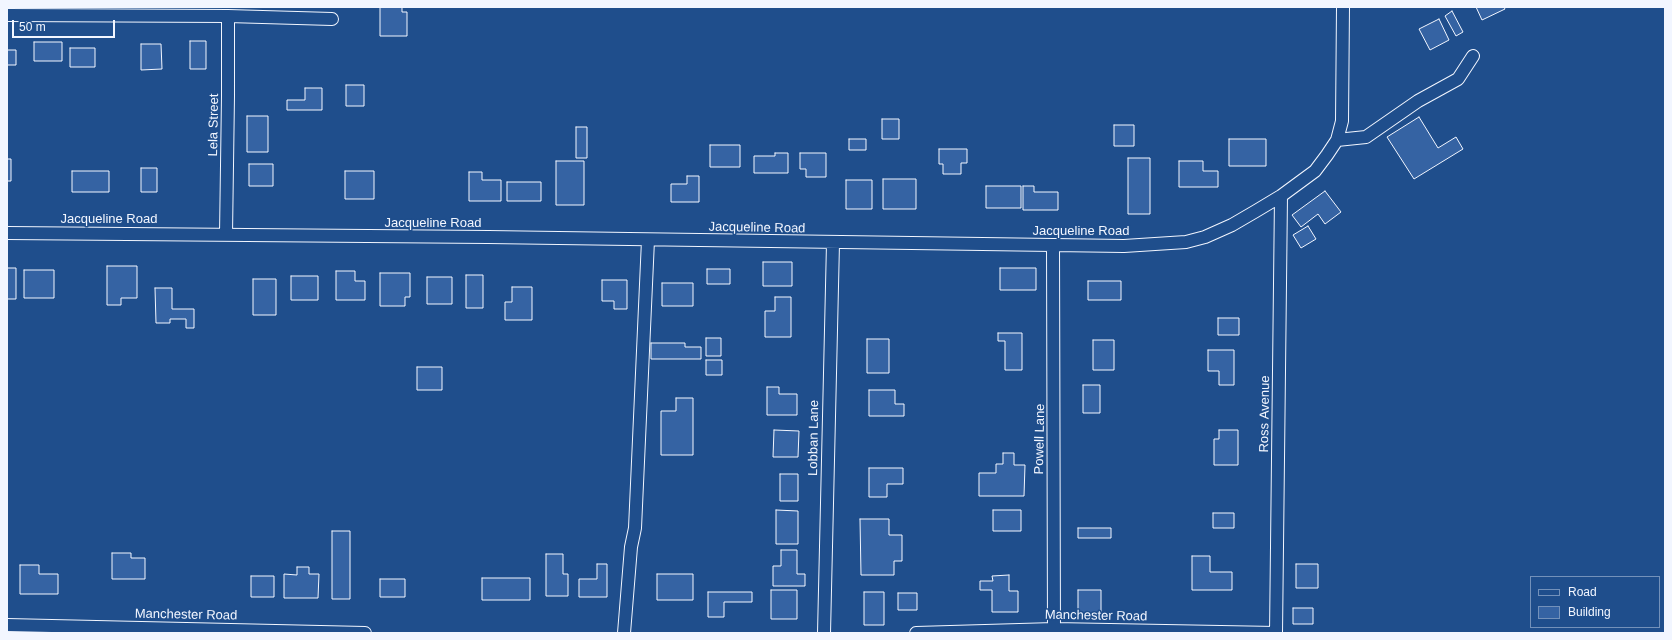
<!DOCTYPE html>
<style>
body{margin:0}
#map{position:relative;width:1672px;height:640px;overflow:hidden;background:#1f4e8c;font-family:Helvetica,sans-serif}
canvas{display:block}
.frame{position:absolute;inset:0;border:8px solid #f2f6ff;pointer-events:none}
.legend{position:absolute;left:1530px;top:576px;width:130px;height:52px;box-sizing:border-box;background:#1f4e8c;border:1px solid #7391ba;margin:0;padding:5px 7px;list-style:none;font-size:12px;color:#f2f6ff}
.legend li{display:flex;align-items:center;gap:8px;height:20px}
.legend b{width:20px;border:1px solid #7391ba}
.scale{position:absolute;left:12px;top:20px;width:103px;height:18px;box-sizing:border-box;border:2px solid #f2f6ff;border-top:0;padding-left:5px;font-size:12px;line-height:14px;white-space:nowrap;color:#f2f6ff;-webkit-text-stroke:3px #1f4e8c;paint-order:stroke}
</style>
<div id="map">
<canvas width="1672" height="640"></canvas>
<div class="frame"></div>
<ul class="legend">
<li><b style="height:5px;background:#1f4e8c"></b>Road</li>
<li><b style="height:11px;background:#3563a3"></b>Building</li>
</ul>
<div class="scale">50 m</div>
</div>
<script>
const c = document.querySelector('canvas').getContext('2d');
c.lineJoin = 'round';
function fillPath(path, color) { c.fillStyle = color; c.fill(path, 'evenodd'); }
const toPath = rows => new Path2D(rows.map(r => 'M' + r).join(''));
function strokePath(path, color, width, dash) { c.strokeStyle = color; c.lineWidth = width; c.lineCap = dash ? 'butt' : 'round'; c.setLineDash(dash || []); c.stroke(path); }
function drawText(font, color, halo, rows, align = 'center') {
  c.font = font + ' Helvetica,sans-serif'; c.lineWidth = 3; c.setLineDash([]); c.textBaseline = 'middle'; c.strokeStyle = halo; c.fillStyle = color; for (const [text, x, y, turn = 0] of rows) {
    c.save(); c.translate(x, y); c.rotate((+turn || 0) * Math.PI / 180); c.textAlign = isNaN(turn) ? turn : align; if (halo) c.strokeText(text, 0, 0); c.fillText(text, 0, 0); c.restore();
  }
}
const building = toPath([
 [380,7,402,7,402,12,407,12,407,36,380,36,380,7],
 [1476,7,1504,7,1505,9,1482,20,1476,7],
 [1452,11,1463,32,1456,36,1445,16,1452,11],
 [1439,19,1449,40,1430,50,1419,29,1439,19],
 [190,41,206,41,206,69,190,69,190,41],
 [34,42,62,42,62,61,34,61,34,42],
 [141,44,161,44,162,69,141,70,141,44],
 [70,48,95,48,95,67,70,67,70,48],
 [7,50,16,50,16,65,7,65,7,50],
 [346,85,364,85,364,106,346,106,346,85],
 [305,88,322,88,322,110,287,110,287,100,305,100,305,88],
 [247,116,268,116,268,152,247,152,247,116],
 [1419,117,1438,148,1456,137,1463,149,1414,179,1387,137,1419,117],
 [882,119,899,119,899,139,882,139,882,119],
 [1114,125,1134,125,1134,146,1114,146,1114,125],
 [576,127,587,127,587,158,576,158,576,127],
 [849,139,866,139,866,150,849,150,849,139],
 [1229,139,1266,139,1266,166,1229,166,1229,139],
 [710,145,740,145,740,167,710,167,710,145],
 [939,149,967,149,967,163,961,163,961,174,943,174,943,164,939,164,939,149],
 [775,153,788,153,788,173,754,173,754,156,775,156,775,153],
 [800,153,826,153,826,177,806,177,806,169,800,169,800,153],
 [1128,158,1150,158,1150,214,1128,214,1128,158],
 [7,159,11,159,11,181,7,181,7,159],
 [556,161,584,161,584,205,556,205,556,161],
 [1179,161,1203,161,1203,171,1218,171,1218,187,1179,187,1179,161],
 [249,164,273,164,273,186,249,186,249,164],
 [141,168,157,168,157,192,141,192,141,168],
 [72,171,109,171,109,192,72,192,72,171],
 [345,171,374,171,374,199,345,199,345,171],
 [469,172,482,172,482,180,501,180,501,201,469,201,469,172],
 [687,176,699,176,699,202,671,202,671,184,687,184,687,176],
 [883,179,916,179,916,209,883,209,883,179],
 [846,180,872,180,872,209,846,209,846,180],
 [507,182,541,182,541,201,507,201,507,182],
 [986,186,1021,186,1021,208,986,208,986,186],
 [1023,186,1034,186,1034,192,1058,192,1058,210,1023,210,1023,186],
 [1325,191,1341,212,1325,224,1318,214,1301,227,1292,215,1325,191],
 [1308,226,1316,239,1301,248,1293,235,1308,226],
 [763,262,792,262,792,286,763,286,763,262],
 [107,266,137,266,137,298,121,298,121,305,107,305,107,266],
 [7,268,16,268,16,299,7,299,7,268],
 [1000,268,1036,268,1036,290,1000,290,1000,268],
 [707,269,730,269,730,284,707,284,707,269],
 [24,270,54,270,54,298,24,298,24,270],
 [336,271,355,271,355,281,365,281,365,300,336,300,336,271],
 [380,273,410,273,410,297,405,297,405,306,380,306,380,273],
 [466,275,483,275,483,308,466,308,466,275],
 [291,276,318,276,318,300,291,300,291,276],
 [427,277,452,277,452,304,427,304,427,277],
 [253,279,276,279,276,315,253,315,253,279],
 [602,280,627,280,627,309,614,309,614,301,602,301,602,280],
 [1088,281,1121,281,1121,300,1088,300,1088,281],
 [662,283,693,283,693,306,662,306,662,283],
 [512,287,532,287,532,320,505,320,505,302,512,302,512,287],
 [155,288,172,288,172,309,194,309,194,328,186,328,186,319,170,319,170,323,156,323,155,288],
 [775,297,791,297,791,337,765,337,765,311,775,311,775,297],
 [1218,318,1239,318,1239,335,1218,335,1218,318],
 [998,333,1022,333,1022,370,1005,370,1005,341,998,341,998,333],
 [706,338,721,338,721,356,706,356,706,338],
 [867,339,889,339,889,373,867,373,867,339],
 [1093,340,1114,340,1114,370,1093,370,1093,340],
 [651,343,685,343,685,347,701,347,701,359,651,359,651,343],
 [1208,350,1234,350,1234,385,1219,385,1219,371,1208,371,1208,350],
 [706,360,722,360,722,375,706,375,706,360],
 [417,367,442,367,442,390,417,390,417,367],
 [1083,385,1100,385,1100,413,1083,413,1083,385],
 [767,387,779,387,779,394,797,394,797,415,767,415,767,387],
 [869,390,895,390,895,404,904,404,904,416,869,416,869,390],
 [676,398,693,398,693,455,661,455,661,411,676,411,676,398],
 [774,430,799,431,798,457,773,457,774,430],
 [1219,430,1238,430,1238,465,1214,465,1214,439,1219,439,1219,430],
 [1003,453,1014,453,1014,465,1025,465,1024,496,979,496,979,473,996,473,996,464,1003,464,1003,453],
 [869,468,903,468,903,484,887,484,887,497,869,497,869,468],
 [780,474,798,474,798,501,780,501,780,474],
 [776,510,798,511,798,544,776,544,776,510],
 [993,510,1021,510,1021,531,993,531,993,510],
 [1213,513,1234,513,1234,528,1213,528,1213,513],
 [860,519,889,519,889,535,902,535,902,561,894,561,894,575,861,575,860,519],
 [1078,528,1111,528,1111,538,1078,538,1078,528],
 [332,531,350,531,350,599,332,599,332,531],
 [781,550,797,550,797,574,805,574,805,586,773,586,773,566,781,566,781,550],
 [112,553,131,553,131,558,145,558,145,579,112,579,112,553],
 [546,554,563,554,563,574,568,574,568,596,546,596,546,554],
 [1192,556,1210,556,1210,572,1232,572,1232,590,1192,590,1192,556],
 [597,564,607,564,607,597,579,597,579,579,597,579,597,564],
 [1296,564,1318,564,1318,588,1296,588,1296,564],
 [20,565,39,565,39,574,58,574,58,594,20,594,20,565],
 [297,567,309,567,309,574,319,574,318,598,284,598,284,574,297,575,297,567],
 [657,574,693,574,693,600,657,600,657,574],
 [1009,575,1009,591,1018,591,1018,612,992,612,992,590,980,590,980,581,993,581,992,576,1009,575],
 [251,576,274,576,274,597,251,597,251,576],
 [482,578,530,578,530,600,482,600,482,578],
 [380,579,405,579,405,597,380,597,380,579],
 [771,590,797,590,797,619,771,619,771,590],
 [1078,590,1101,590,1101,615,1078,615,1078,590],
 [708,592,752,592,752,602,724,602,724,617,708,617,708,592],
 [864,592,884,592,884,625,864,625,864,592],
 [898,593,917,593,917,610,898,610,898,593],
 [1293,608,1313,608,1313,624,1293,624,1293,608]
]);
fillPath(building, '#3563a3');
strokePath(building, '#f2f6ff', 1);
const minor = toPath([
 [7,15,228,16,332,19],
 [1337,140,1366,137,1418,101,1458,79,1473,56],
 [7,233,488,237,1053,245,1124,246,1186,242,1205,237,1232,225,1256,211,1281,196,1315,171,1327,155,1337,140,1342,121,1343,7],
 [226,234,228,96,228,16],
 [1053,245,1054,633],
 [7,625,365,633],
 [624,633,631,547,635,528,648,240],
 [824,633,833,243],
 [916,633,1054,629,1276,633],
 [1276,633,1281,196]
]);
strokePath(minor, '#f2f6ff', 14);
strokePath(minor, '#1f4e8c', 12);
drawText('13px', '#f2f6ff', '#1f4e8c', [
 ["Lela Street",214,125,-89],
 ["Jacqueline Road",109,219],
 ["Jacqueline Road",433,223],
 ["Jacqueline Road",757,228,1],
 ["Jacqueline Road",1081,231],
 ["Ross Avenue",1265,414,-89],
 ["Lobban Lane",814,438,-89],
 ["Powell Lane",1040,439,-89],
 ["Manchester Road",186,615,1],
 ["Manchester Road",1096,616,1]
]);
</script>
